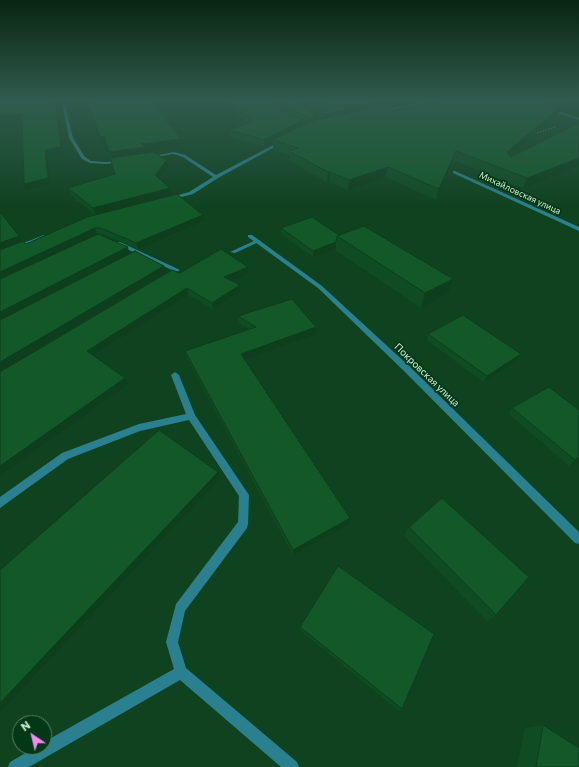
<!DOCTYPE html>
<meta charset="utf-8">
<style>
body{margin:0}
#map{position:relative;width:579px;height:767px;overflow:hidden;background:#0f4320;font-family:Commissioner,sans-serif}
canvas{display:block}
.north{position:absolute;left:12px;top:715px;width:40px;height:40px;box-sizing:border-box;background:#023815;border:1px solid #568163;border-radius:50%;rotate:325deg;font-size:11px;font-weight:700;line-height:16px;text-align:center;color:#d5efd9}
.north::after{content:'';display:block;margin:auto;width:14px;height:18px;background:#f689ee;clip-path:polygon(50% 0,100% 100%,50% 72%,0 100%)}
</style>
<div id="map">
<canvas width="579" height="767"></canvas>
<div class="north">N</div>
</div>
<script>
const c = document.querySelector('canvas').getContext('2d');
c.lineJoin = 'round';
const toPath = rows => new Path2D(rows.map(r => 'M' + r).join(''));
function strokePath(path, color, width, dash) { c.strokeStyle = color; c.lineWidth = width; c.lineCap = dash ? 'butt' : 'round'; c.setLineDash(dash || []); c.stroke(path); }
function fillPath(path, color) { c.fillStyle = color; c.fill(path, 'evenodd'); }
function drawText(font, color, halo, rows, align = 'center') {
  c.font = font + ' Commissioner,sans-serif'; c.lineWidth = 3.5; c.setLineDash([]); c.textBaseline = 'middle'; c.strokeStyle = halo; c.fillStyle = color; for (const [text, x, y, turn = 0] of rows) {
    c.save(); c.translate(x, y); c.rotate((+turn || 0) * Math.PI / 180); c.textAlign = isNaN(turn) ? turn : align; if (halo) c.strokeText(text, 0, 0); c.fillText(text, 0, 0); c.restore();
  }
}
strokePath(toPath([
 [534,134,555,127]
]), '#799f83', 1, [1.5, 1.5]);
fillPath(toPath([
 [256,240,261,241,235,253,230,252,256,240],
 [116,242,120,242,180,270,169,277,165,277,165,275,172,270,116,244,116,242],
 [175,372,179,375,195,415,249,495,248,524,247,528,185,611,178,642,186,668,297,762,299,767,281,767,180,680,29,767,8,767,10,762,36,747,44,747,44,742,174,669,166,642,176,604,238,522,239,496,189,420,140,431,68,459,0,508,0,497,62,453,139,424,186,414,171,375,175,372]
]), '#2a808e');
fillPath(toPath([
 [429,100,437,100,380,113,378,112,429,100],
 [62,103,65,104,73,138,85,157,91,161,106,162,122,160,124,161,123,162,106,164,90,163,82,159,69,138,62,103],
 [549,108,579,118,579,120,549,110,549,108],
 [281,141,284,142,218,178,193,194,170,200,168,199,168,198,189,192,213,177,183,157,173,154,150,158,148,157,174,152,185,155,216,175,281,141],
 [455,171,579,227,579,231,453,173,453,171,455,171],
 [44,235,47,237,46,238,0,256,0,252,44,235],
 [248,235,252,235,322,286,410,367,579,532,579,544,575,543,404,371,318,288,248,237,248,235]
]), '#2a808e');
fillPath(toPath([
 [87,100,181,139,182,146,147,151,147,152,168,167,159,179,172,195,108,212,204,221,138,249,103,234,97,234,53,254,129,253,49,295,166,272,0,371,0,212,19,236,22,242,26,244,95,215,71,195,68,188,115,174,106,143,102,144],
 [221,100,269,100,292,116,269,100,370,100,375,107,393,111,437,100,574,100,562,110,560,110,558,114,510,156,511,157,579,123,579,166,523,188,453,160,436,200,386,177,348,190,329,182,327,182,289,161,289,155,273,150,273,143,265,147,230,137,229,130,247,123],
 [309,106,309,110,304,107],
 [303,122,306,123,302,125],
 [281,228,339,235,453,279,448,293,421,308,335,250,336,248,313,257,281,234],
 [180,273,249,273,231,280,240,285,240,291,213,309,188,295,93,355,125,378,128,384,0,476,0,372],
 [238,316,316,327,316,334,245,360,349,524,293,555,187,358,185,351,249,329,238,323],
 [428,334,517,360,483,382,427,340],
 [512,408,579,459,569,466,509,414],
 [409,527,496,615,487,621,404,536],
 [300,627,402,709,399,711,300,630],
 [543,725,579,767,517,767,525,728]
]), '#0f4c23');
fillPath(toPath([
 [55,100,56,100,64,153,47,155,50,184,26,190,24,184,45,150],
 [306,100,356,100,309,105,309,106,300,108,299,104,300,101],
 [568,100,574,100,562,110,566,102],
 [375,104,374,110,325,121,325,114],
 [561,106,558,114,504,161,507,152],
 [22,114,24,119,0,122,0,116],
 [318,116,318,123,309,124,309,118],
 [303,120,302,127,273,140,273,143,265,147,264,140],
 [104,136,106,143,102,144,100,137],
 [181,139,182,146,147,151,148,154,111,160,109,152,141,144],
 [456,151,453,160,436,200,439,189],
 [579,158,579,166,523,188,527,178],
 [167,160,168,167,156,182,155,175],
 [388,167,386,177,348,190,349,180],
 [328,172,330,172,329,182,327,182],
 [170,188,172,195,96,215,93,208],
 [203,215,204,221,138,249,136,243],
 [95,228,97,234,0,279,0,272],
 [19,236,22,242,0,250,0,243],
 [336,242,336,248,313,257,313,251],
 [128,247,129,253,0,320,0,312],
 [164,266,166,272,0,371,0,362],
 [248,267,249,273,225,283,224,277],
 [453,279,448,293,421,308,425,293],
 [240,285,240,291,213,309,212,303],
 [187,288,188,295,90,357,87,351],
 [316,327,316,334,242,361,241,354],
 [521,354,517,360,483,382,487,376],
 [125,378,128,384,0,476,0,466],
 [579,457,579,459,569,466,575,460],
 [218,472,220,478,0,712,0,703],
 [350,518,349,524,293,555,293,550]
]), '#0d3e1d');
const building = toPath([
 [0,100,55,100,61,147,45,150,48,178,24,184,22,114,0,116,0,100],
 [87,100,151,100,181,139,141,144,146,147,109,152,104,136,100,137,87,100],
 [227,100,269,100,290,116,303,120,264,140,229,130,253,121,227,100],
 [278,100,306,100,300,101,299,104,318,116,309,118,294,111,278,100],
 [341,100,370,100,375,104,325,114,309,105,341,100],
 [437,100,537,100,561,106,507,152,511,157,579,123,579,158,527,178,456,151,439,189,388,167,349,180,330,172,328,172,289,151,298,148,273,140,311,121,382,105,393,111,437,100],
 [559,100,568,100,566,102,559,100],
 [153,152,167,160,155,175,170,188,93,208,68,188,115,174,110,158,153,152],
 [177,194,203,215,136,243,101,228,95,228,0,272,0,250,23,241,26,244,87,217,177,194],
 [0,212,19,236,0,243,0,212],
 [312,217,339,235,337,236,336,242,313,251,281,228,312,217],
 [364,226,453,279,425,293,337,236,364,226],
 [98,234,128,247,0,312,0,279,98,234],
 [221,249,248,267,224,277,240,285,212,303,187,288,87,351,125,378,0,466,0,372,172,270,180,273,221,249],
 [135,251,164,266,0,362,0,320,135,251],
 [292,299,316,327,241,354,350,518,293,550,185,351,256,327,238,316,292,299],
 [463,315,521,354,487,376,428,334,463,315],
 [549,387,579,410,579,457,575,460,512,408,549,387],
 [159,430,218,472,0,703,0,570,159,430],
 [442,498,529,577,496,615,409,527,442,498],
 [338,566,434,634,402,709,300,627,338,566],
 [543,725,579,748,579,767,536,767,543,725]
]);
fillPath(building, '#125829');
strokePath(building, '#0d3e1d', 1);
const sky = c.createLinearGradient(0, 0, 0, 208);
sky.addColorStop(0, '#082512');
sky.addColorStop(0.48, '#315b4e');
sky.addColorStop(1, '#315b4e00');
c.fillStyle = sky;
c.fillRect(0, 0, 579, 208);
drawText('9px', '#d5efd9', '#023815', [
 ["Михайловская улица",520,193,25]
]);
drawText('10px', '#d5efd9', '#023815', [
 ["Покровская улица",427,375,44]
]);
</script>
